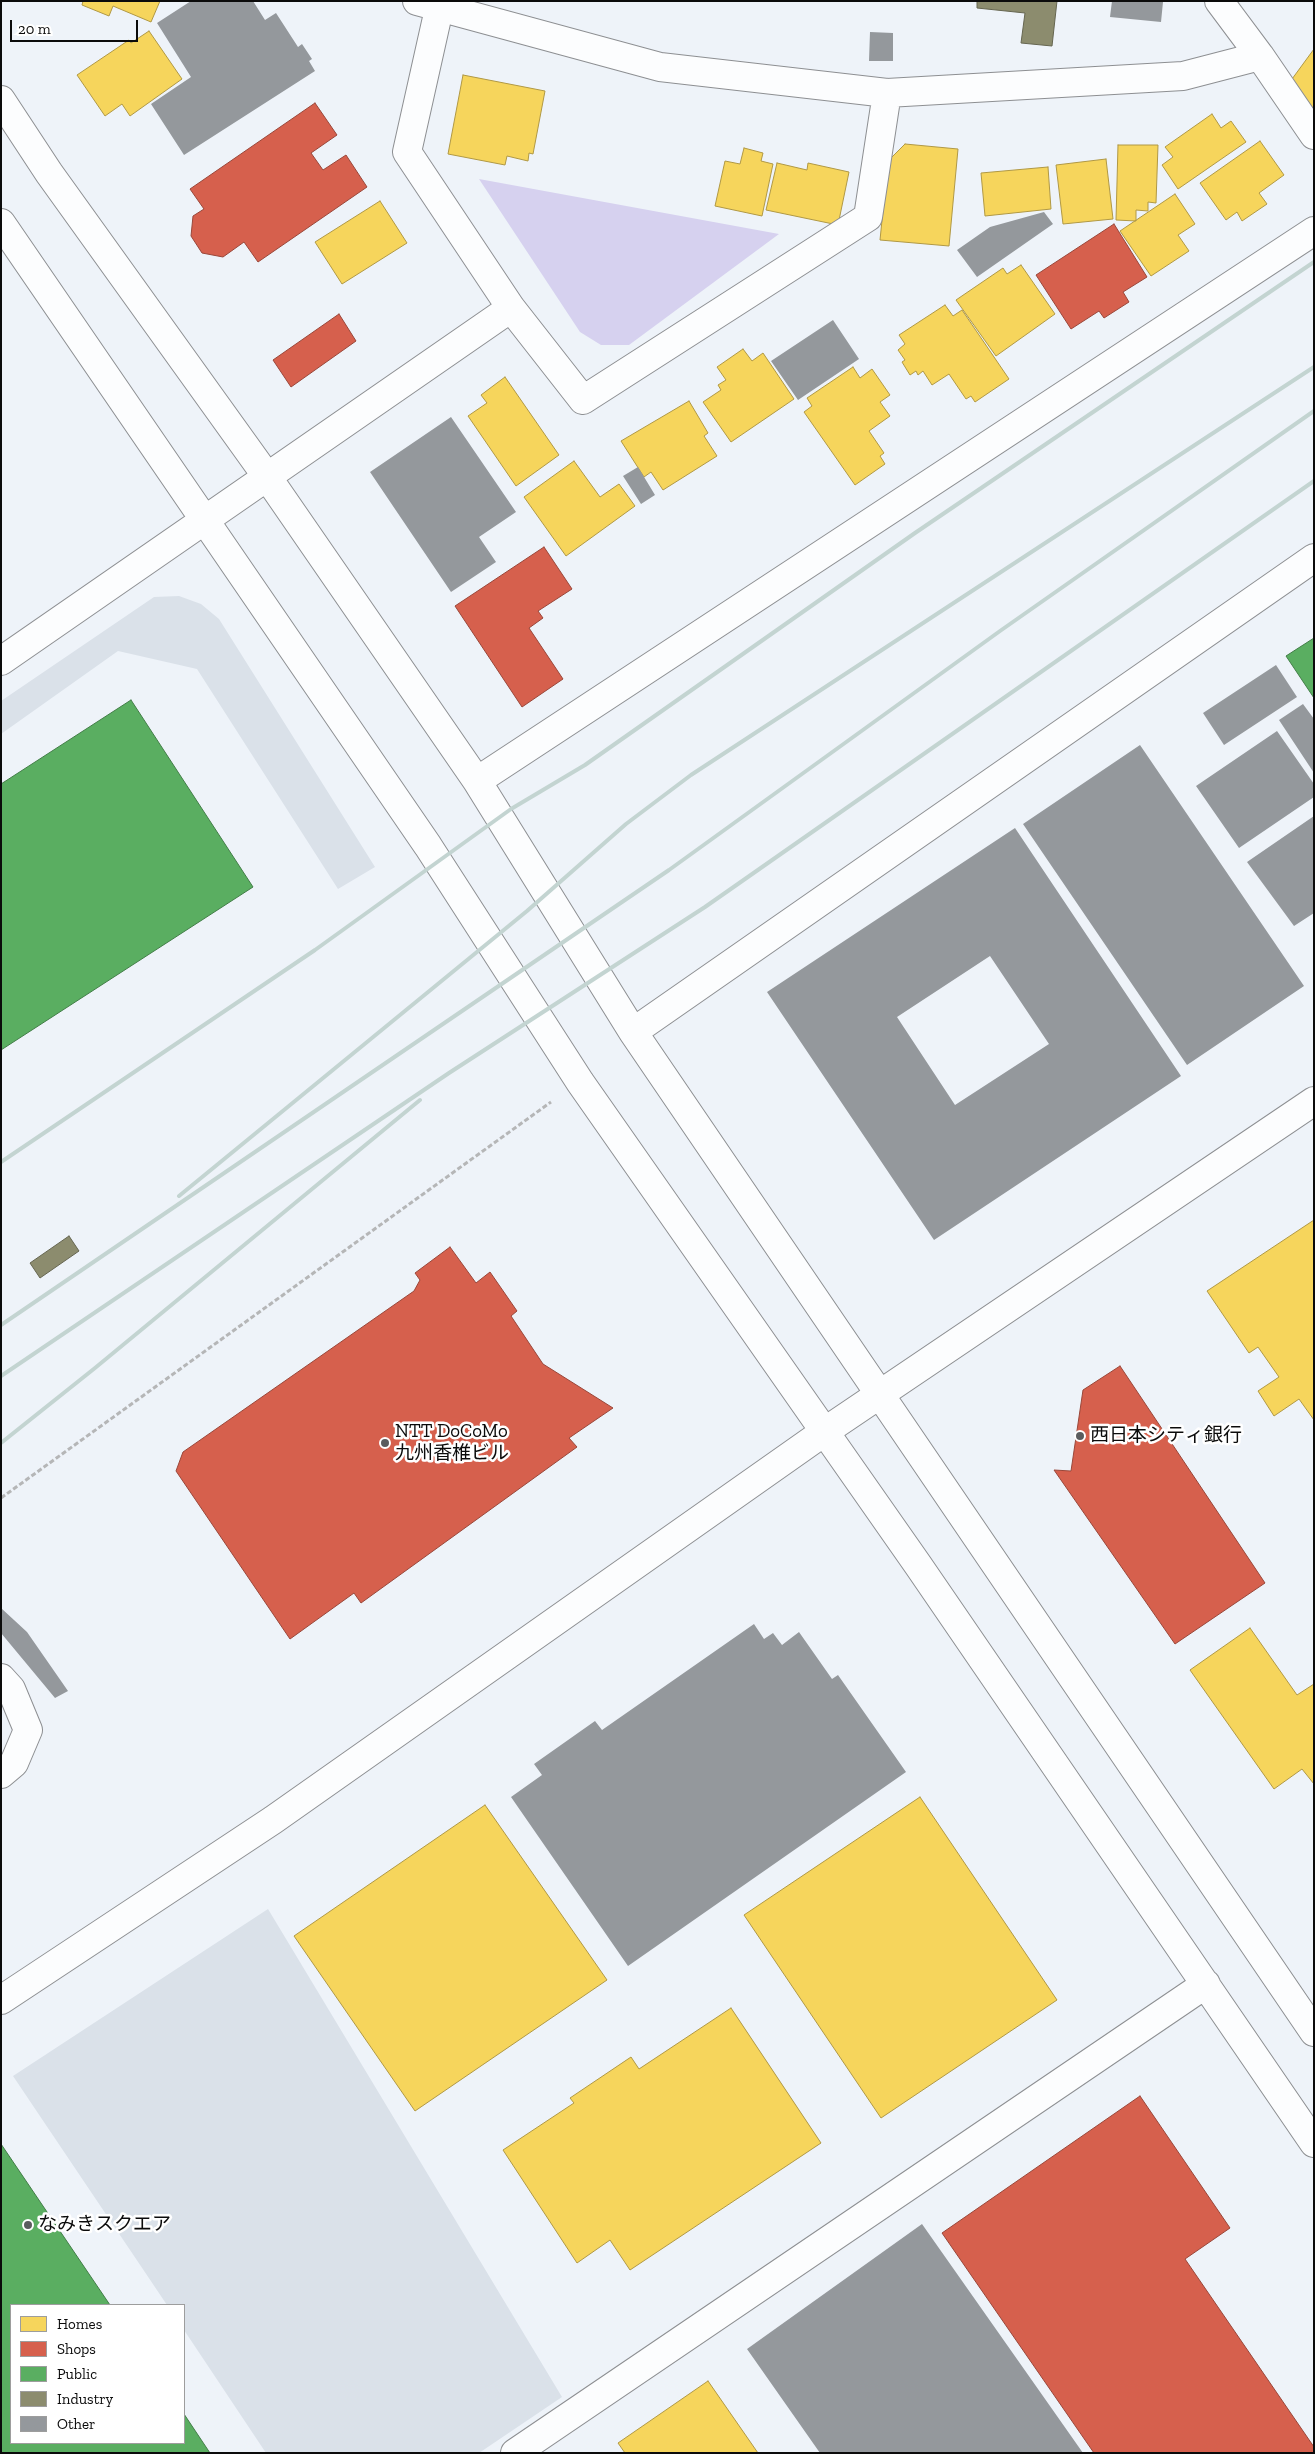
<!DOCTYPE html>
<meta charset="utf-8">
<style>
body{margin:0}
#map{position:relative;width:1315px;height:2454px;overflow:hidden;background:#eef3f9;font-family:"Zilla Slab",serif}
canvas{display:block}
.frame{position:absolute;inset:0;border:2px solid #0b0b0b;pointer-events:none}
.legend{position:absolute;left:10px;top:2304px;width:175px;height:140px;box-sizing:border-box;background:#fff;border:1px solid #9d9d9d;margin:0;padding:6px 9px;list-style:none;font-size:15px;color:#0b0b0b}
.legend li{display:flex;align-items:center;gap:10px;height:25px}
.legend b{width:25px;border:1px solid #9d9d9d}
.scale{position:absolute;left:10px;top:20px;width:128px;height:22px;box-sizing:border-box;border:2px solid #0b0b0b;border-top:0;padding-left:6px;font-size:15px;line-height:18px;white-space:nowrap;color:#0b0b0b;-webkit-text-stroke:4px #fff;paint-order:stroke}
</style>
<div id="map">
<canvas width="1315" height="2454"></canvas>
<div class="frame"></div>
<ul class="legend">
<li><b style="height:14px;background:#f6d55c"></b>Homes</li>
<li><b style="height:14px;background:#d6604d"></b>Shops</li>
<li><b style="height:14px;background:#5aae61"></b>Public</li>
<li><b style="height:14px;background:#8c8c6e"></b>Industry</li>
<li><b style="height:14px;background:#94989c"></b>Other</li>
</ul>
<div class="scale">20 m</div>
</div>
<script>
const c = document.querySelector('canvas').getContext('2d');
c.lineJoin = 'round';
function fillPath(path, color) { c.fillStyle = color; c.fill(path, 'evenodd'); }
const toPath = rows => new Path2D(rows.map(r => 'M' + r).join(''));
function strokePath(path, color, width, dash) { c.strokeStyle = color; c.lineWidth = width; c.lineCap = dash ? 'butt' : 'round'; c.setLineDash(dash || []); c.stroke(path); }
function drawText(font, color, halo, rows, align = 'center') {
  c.font = font + ' "Zilla Slab","Noto Sans JP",serif'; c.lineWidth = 5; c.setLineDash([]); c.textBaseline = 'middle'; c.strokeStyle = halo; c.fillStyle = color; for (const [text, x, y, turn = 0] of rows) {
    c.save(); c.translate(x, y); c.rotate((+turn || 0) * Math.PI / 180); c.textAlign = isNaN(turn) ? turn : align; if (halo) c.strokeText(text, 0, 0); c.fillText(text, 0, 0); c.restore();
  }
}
fillPath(toPath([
 [479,179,779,234,629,345,601,345,580,332]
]), '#d6d1ef');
fillPath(toPath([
 [179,596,201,604,219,619,375,867,338,889,197,669,118,651,1,734,1,701,154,597],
 [268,1909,562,2397,479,2453,266,2453,184,2330,184,2305,167,2305,13,2076]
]), '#dae1e9');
const homes = toPath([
 [83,1,160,1,151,22,113,6,109,16,82,5,83,1],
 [149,31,182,79,130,116,122,104,105,116,77,75,129,40,131,43,149,31],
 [1314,49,1314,134,1284,90,1314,49],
 [463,75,545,91,533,154,529,153,528,161,507,156,505,165,448,154,463,75],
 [1212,114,1221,128,1231,121,1246,142,1178,189,1162,165,1173,157,1165,147,1212,114],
 [1260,141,1284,175,1259,193,1267,204,1242,221,1237,212,1226,220,1200,183,1260,141],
 [905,144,958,149,949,246,880,240,888,161,905,144],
 [1118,145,1158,145,1156,203,1148,202,1148,211,1136,210,1136,221,1116,220,1118,145],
 [744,148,763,153,761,161,773,164,762,216,715,206,725,161,740,164,744,148],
 [1106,159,1113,219,1063,224,1056,165,1106,159],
 [777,163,807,170,808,163,849,172,838,225,766,210,777,163],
 [1048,167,1051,209,985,216,981,173,1048,167],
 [1175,194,1195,224,1178,235,1189,251,1151,276,1120,231,1175,194],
 [380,201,407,243,342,284,315,242,380,201],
 [1021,265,1055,314,996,356,956,300,1003,268,1007,274,1021,265],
 [945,305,953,316,962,310,1009,379,975,402,971,396,966,399,949,374,932,385,923,371,918,375,916,371,910,375,902,362,905,360,898,350,905,344,899,335,945,305],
 [743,349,752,361,763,353,794,399,731,442,703,402,721,390,718,385,726,380,717,367,743,349],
 [853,367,860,378,872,369,890,395,880,402,890,416,869,431,884,453,880,456,885,464,855,485,804,412,812,406,807,398,853,367],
 [505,377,559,455,516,486,468,416,487,403,481,395,505,377],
 [689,401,708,433,704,436,717,456,663,490,651,472,644,477,621,441,689,401],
 [574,461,600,497,619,484,635,506,566,556,524,497,574,461],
 [1314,1220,1314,1420,1299,1399,1274,1416,1258,1391,1279,1377,1258,1347,1249,1353,1207,1291,1314,1220],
 [1250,1628,1297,1695,1314,1684,1314,1784,1302,1769,1274,1789,1190,1670,1250,1628],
 [920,1797,1057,2000,881,2118,744,1915,920,1797],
 [485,1805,607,1980,415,2111,294,1936,485,1805],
 [731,2008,821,2143,630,2270,610,2240,577,2263,503,2150,574,2103,570,2098,631,2057,639,2069,731,2008],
 [708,2381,758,2453,625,2453,618,2443,708,2381]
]);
fillPath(homes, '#f6d55c');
strokePath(homes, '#b09844', 1);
const shops = toPath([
 [315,103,337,135,311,153,323,170,346,155,367,187,258,262,244,242,223,257,202,253,191,236,193,216,204,209,190,189,315,103],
 [1114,224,1147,277,1123,292,1129,302,1104,318,1099,311,1071,329,1036,275,1114,224],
 [339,314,356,341,291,387,273,360,339,314],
 [544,547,572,589,538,611,543,618,529,628,563,679,522,707,455,606,544,547],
 [450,1247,476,1283,490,1272,517,1311,511,1316,543,1364,613,1408,569,1438,577,1447,361,1603,354,1593,290,1639,176,1471,183,1452,414,1291,420,1280,415,1273,450,1247],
 [1120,1366,1265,1583,1175,1644,1054,1470,1071,1471,1083,1390,1120,1366],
 [1140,2096,1230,2228,1185,2259,1314,2447,1314,2453,1094,2453,942,2233,1140,2096]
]);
fillPath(shops, '#d6604d');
strokePath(shops, '#994639', 1);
const public = toPath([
 [1314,638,1314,698,1286,656,1314,638],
 [131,700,253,887,1,1050,1,784,131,700],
 [1,2144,110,2305,11,2305,11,2443,184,2443,184,2414,210,2453,1,2453,1,2144]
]);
fillPath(public, '#5aae61');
strokePath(public, '#427d47', 1);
const industry = toPath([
 [977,1,1057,1,1052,46,1021,43,1025,13,977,8,977,1],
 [69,1236,79,1251,40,1278,30,1263,69,1236]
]);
fillPath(industry, '#8c8c6e');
strokePath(industry, '#656550', 1);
fillPath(toPath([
 [191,1,253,1,265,20,276,13,298,47,302,44,312,59,309,61,315,71,184,155,151,104,191,77,157,23],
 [1112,1,1163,2,1161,22,1110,17],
 [870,32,893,33,893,61,869,61],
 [1044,212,1053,224,977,277,957,250,990,227],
 [833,320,859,359,798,400,771,361],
 [451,417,516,512,479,537,496,562,451,592,370,472],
 [638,467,655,495,641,504,623,476],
 [1276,665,1297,697,1224,745,1203,713],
 [1303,704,1314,719,1314,773,1279,720],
 [1277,731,1314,784,1314,797,1239,848,1196,786],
 [1140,745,1304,986,1187,1065,1023,824],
 [1314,816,1314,913,1294,926,1247,862],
 [1015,828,1181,1076,934,1240,767,992],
 [990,956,1049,1044,955,1105,897,1017],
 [1,1608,27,1632,68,1691,55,1698,1,1633],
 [754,1624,764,1639,773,1633,782,1645,799,1632,832,1679,838,1675,906,1772,628,1966,511,1797,542,1775,534,1764,595,1721,602,1730],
 [922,2224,1083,2453,820,2453,747,2349]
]), '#94989c');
const minor = toPath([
 [417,1,660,67,887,93,1183,76,1260,56],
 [1219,1,1260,56,1314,135],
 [439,9,407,152,511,308,583,400,868,217,887,93],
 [1,100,49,173,268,478,477,781,633,1032,1314,2032],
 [1,223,428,846,580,1082,918,1565,1314,2143],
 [1,661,511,308],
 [477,781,1314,231],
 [633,1032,1314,558],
 [1,1678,11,1689,28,1730,14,1763,1,1774],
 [1,2000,273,1820,824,1432,1314,1101],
 [515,2453,1206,1984]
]);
strokePath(minor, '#8d8f92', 30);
strokePath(toPath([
 [1,1498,551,1102]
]), '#b5b6b7', 3, [5, 2.5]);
strokePath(minor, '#fcfdfe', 28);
strokePath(toPath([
 [1,1162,315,950,511,809,585,765,915,533,1314,262],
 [179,1196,527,911,626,824,691,775,1314,367],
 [1,1325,669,870,1000,631,1314,411],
 [1,1376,449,1073,705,907,1314,481],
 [1,1443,95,1368,420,1100]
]), '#c3d4d1', 4);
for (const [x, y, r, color] of [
 [1080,1436,5,"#5a5c5e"],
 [385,1443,5,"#5a5c5e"],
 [28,2225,5,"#5a5c5e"]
]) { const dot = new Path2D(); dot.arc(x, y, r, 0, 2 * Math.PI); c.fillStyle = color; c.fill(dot); strokePath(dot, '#fff', 2); }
drawText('19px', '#0b0b0b', '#fff', [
 ["NTT DoCoMo",395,1432],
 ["九州香椎ビル",395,1454],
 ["西日本シティ銀行",1090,1436],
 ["なみきスクエア",38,2225]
], 'left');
</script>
